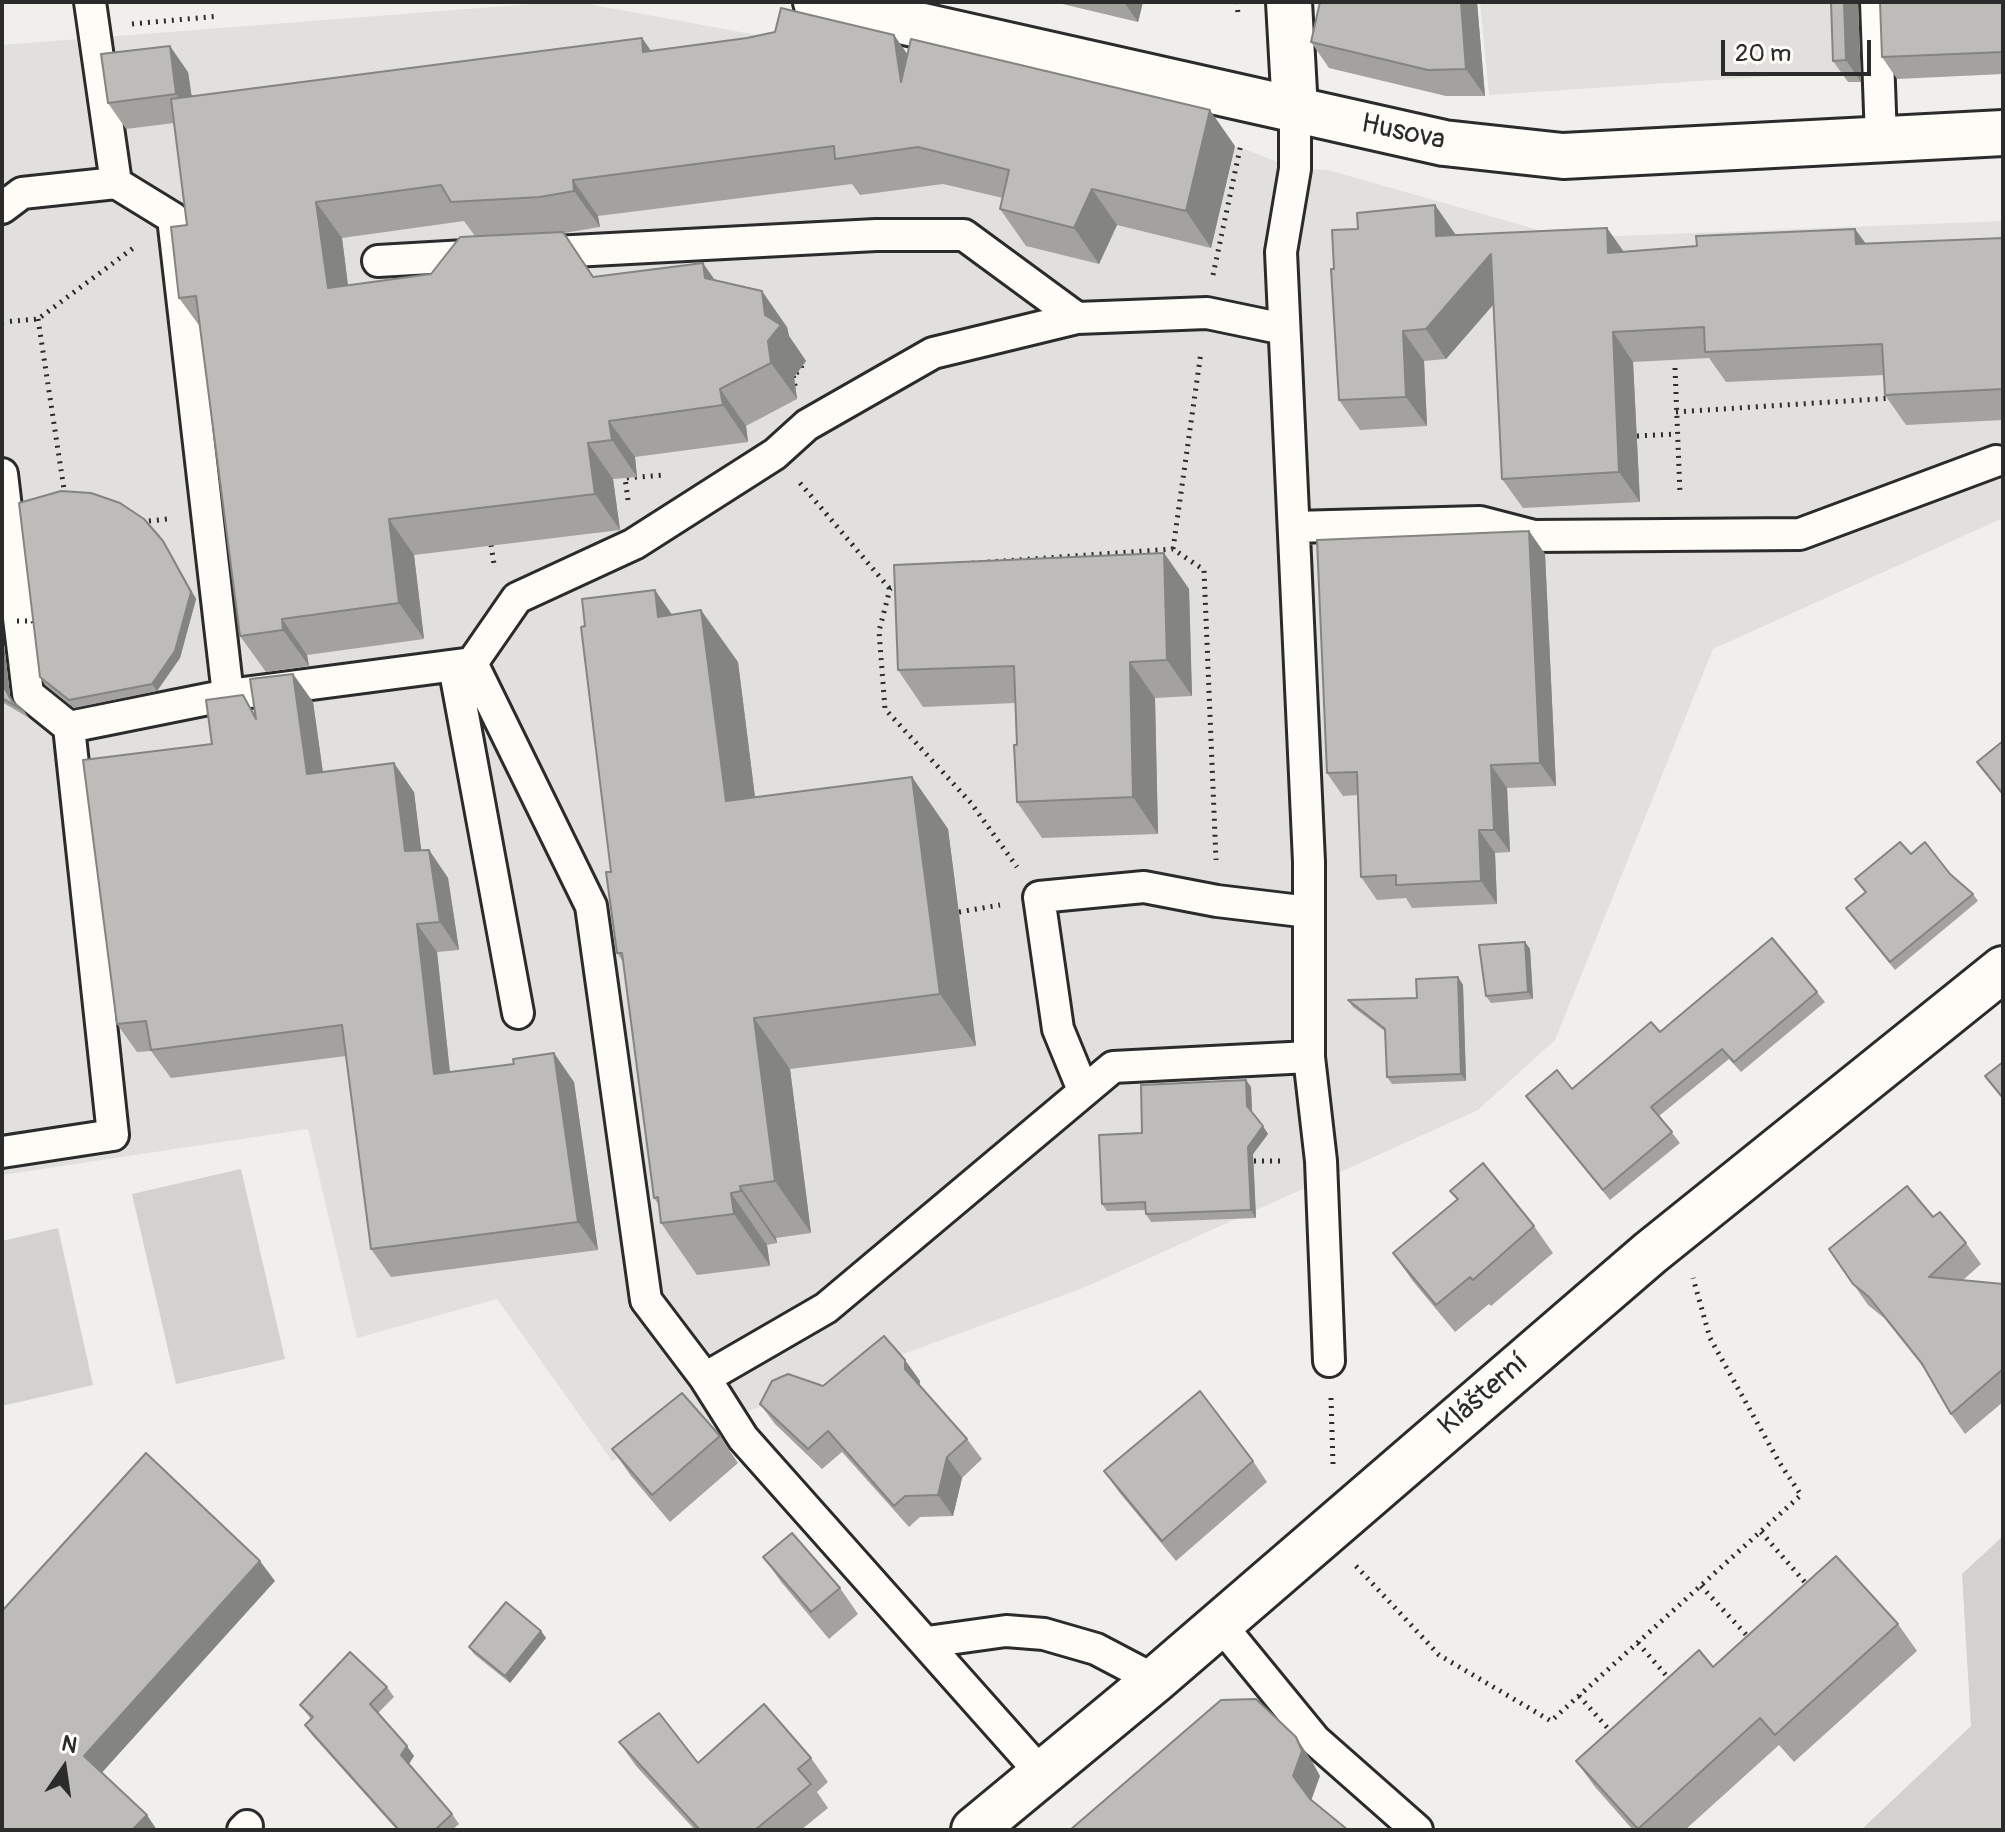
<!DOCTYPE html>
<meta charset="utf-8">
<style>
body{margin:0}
#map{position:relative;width:2005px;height:1832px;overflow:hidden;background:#f0efeb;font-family:Pangolin,sans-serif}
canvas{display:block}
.frame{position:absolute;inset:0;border:4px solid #2b2b2b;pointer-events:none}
.north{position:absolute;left:24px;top:1728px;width:80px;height:80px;-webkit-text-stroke:6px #fdfcf7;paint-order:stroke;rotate:13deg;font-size:22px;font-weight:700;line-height:32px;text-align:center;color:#2b2b2b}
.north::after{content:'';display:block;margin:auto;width:28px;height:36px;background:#2b2b2b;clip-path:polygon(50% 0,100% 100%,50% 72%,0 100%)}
.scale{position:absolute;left:1721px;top:40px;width:150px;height:36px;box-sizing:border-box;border:4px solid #2b2b2b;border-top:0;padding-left:10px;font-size:24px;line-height:28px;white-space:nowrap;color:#2b2b2b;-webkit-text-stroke:6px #fdfcf7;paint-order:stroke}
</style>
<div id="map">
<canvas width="2005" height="1832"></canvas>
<div class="frame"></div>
<div class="north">N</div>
<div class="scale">20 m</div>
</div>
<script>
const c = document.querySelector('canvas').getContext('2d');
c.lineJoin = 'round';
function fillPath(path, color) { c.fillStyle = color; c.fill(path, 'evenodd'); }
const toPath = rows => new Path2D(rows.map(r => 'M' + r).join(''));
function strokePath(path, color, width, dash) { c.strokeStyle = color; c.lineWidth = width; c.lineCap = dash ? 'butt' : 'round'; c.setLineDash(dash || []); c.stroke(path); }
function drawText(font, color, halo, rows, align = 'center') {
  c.font = font + ' Pangolin,sans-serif'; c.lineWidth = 7; c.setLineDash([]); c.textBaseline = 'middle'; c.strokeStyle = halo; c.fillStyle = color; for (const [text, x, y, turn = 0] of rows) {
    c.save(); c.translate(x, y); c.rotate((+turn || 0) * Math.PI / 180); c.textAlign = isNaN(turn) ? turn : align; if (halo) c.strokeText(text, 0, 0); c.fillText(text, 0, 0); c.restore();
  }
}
fillPath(toPath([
 [558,2,577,2,806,44,1247,150,1295,169,1328,170,1567,238,2003,221,2003,518,1713,649,1555,1040,1478,1110,1083,1288,612,1461,497,1299,357,1338,308,1129,2,1175,2,45],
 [1480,2,1846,2,1848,71,1489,95]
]), '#e1e0dc');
fillPath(toPath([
 [241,1169,285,1359,176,1384,132,1194],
 [58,1228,93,1385,2,1406,2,1241],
 [2003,1536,2003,1830,1861,1830,1971,1726,1962,1574]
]), '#d3d2cf');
const lane = toPath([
 [90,2,116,183,173,218,228,695,472,663,517,598,634,544,775,454,807,425,933,353,1077,318,1207,313,1284,329],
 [1876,2,1881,139],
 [1295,110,1295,169,1281,252,1309,862,1309,1057,1321,1161,1329,1361],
 [2,208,22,193,116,183],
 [535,253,876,235,964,235,1077,318],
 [378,261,483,255],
 [2,474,28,694,69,727,228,695],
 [1294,527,1480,522,1534,536,1800,534,1996,461],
 [472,663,591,906,646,1300,705,1378,743,1438,1041,1773],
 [454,666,518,1013],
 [1083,1090,1058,1029,1039,897,1144,887,1217,901,1309,912],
 [2,1152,113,1135,69,727],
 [705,1378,826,1308,1113,1067,1309,1057],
 [1220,1624,1315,1740,1417,1830],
 [927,1642,1006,1631,1044,1634,1096,1649,1155,1680],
 [243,1830,247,1826]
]);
const street = toPath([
 [1289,2,1295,110]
]);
const secondary = toPath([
 [816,2,1444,143,1563,156,2003,133],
 [974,1830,1155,1680,1650,1253,2003,969]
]);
strokePath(lane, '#2b2b2b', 36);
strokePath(street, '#2b2b2b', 50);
strokePath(secondary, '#2b2b2b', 50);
strokePath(toPath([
 [1237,2,1238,14],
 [132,24,219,16],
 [1213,275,1241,144],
 [38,319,65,496],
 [2,322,38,319,136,246],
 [1675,368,1680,494],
 [795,386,793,374,801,371,802,362],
 [1676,412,1893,398],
 [1637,436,1677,434],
 [800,483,890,589],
 [628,500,625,478,665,475],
 [141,522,167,519],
 [491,545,494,564],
 [1173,549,1201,352],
 [932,566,1173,549,1204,570,1216,860],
 [898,584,890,589,879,631,885,709,971,803,1017,867],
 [959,912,1000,905],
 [1254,1161,1281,1161],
 [1331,1398,1333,1464],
 [1761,1532,1810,1588],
 [1356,1566,1439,1655,1551,1721,1801,1495,1779,1462,1710,1338,1693,1278],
 [1701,1586,1752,1641],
 [1638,1643,1671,1681],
 [1579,1696,1613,1734]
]), '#2b2b2b', 5, [2, 6]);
strokePath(lane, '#fdfcf7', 30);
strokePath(street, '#fdfcf7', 44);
strokePath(secondary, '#fdfcf7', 44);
strokePath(toPath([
 [17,621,33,621,35,628]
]), '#2b2b2b', 5, [2, 6]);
fillPath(toPath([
 [1054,2,1143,2,1138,22],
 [1320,2,1477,2,1485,96,1446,96,1329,68,1311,42],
 [1831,2,1861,82,1848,82,1833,61],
 [2003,2,2003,74,1897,79,1882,57],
 [894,35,907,54,1235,146,1211,248,1117,225,1099,264,1026,246,1000,209,1003,198,943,184,860,195,852,184,598,216,600,227,564,233,594,277,715,280,787,327,789,336,806,361,794,377,797,399,746,426,748,442,635,457,637,477,613,479,620,530,414,555,424,639,307,655,309,666,266,672,240,636,201,328,179,298,187,225,174,123,126,129,108,103,188,72,192,97,642,38,651,51],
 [464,221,475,236,431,274,348,286,342,238],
 [1435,205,1455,235,1607,228,1624,252,1697,246,1855,229,1866,244,2003,238,2003,420,1906,425,1885,395,1884,375,1726,382,1709,358,1633,362,1640,502,1523,508,1502,479,1493,305,1446,359,1424,361,1427,426,1360,430,1339,400,1334,269],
 [1529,531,1545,554,1556,786,1507,788,1510,852,1495,853,1497,904,1412,908,1406,898,1377,900,1361,877,1358,795,1343,796,1327,773],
 [168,548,196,599,180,658,157,691,74,708,45,685,40,677],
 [1164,553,1189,589,1192,696,1155,698,1158,834,1042,838,1017,802,1017,745,1015,703,923,707,898,670],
 [672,615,738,662,755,797,912,777,948,829,976,1046,790,1069,811,1233,776,1238,777,1243,767,1245,770,1266,697,1275,661,1223,659,1205,654,1198,624,963,617,953,611,872,585,626],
 [2,627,10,696,14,702,24,711,29,718,2,702],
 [293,674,313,702,323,772,414,792,421,850,429,850,448,878,459,950,437,952,450,1072,574,1082,598,1250,391,1277,371,1249,346,1056,171,1078,151,1051,137,1052,117,1024,255,712],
 [2003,741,2003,796,1977,762],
 [1911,854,1950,874,1973,894,1978,901,1895,970,1846,908,1865,892,1855,879],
 [1525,942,1530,949,1533,999,1491,1003,1486,996],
 [1458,977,1463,985,1466,1081,1392,1084,1387,1077,1386,1032,1353,1007,1348,1000,1417,998],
 [1817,992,1825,1002,1741,1072,1729,1059,1659,1116,1680,1143,1610,1200,1526,1096,1572,1089],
 [1246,1080,1251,1087,1252,1112,1268,1134,1253,1154,1256,1218,1151,1222,1146,1214,1146,1210,1107,1211,1102,1204,1142,1133],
 [1450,1191,1534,1226,1553,1253,1491,1306,1489,1304,1455,1332,1412,1280,1393,1253,1457,1200],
 [1933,1217,1966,1243,1981,1264,1963,1280,2003,1284,2003,1402,1965,1434,1951,1414,1927,1372,1884,1318,1868,1305,1829,1249],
 [905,1360,920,1381,919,1385,967,1439,982,1459,962,1478,953,1516,920,1517,909,1527,842,1452,822,1469,775,1424,760,1404,823,1386],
 [720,1436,738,1463,670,1522,631,1476,612,1449],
 [1253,1461,1267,1482,1176,1561,1119,1492,1104,1471],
 [763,1557,840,1588,858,1614,829,1639,782,1583],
 [1898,1624,1917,1651,1794,1762,1779,1745,1685,1830,1633,1830,1595,1787,1576,1761,1713,1667],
 [541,1631,546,1638,510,1683,474,1654,469,1647],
 [387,1687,394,1697,378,1713,414,1756,409,1764,452,1814,459,1824,452,1830,397,1830,312,1735,305,1725,311,1719,300,1705],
 [619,1742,698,1763,811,1758,828,1782,817,1792,828,1808,801,1830,695,1830,636,1766]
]), '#a3a29e');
fillPath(toPath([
 [1124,2,1143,2,1138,22],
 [1461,2,1477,2,1485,96,1466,69],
 [1844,2,1858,2,1861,82,1846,60],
 [894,35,919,71,901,82],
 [642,38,667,74,643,52],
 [170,46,188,72,195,121,176,94],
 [1210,110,1235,146,1211,248,1186,211],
 [573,180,598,216,600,227,574,191],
 [1092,189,1117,225,1099,264,1074,228],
 [316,202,342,238,353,325,328,288],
 [1435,205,1456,235,1436,236],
 [1607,228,1628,258,1608,253],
 [1855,229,1876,258,1856,244],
 [1491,254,1511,284,1446,359,1426,329],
 [703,263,728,299,705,278],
 [762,291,787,327,789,336,806,361,794,377,797,399,771,363],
 [1403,331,1424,361,1427,426,1406,397],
 [1613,332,1633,362,1640,502,1619,472],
 [720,389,746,426,748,442,723,405],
 [609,421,635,457,637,477,612,440],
 [588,443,613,479,620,530,595,494],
 [389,519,414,555,424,639,399,603],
 [1529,531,1545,554,1556,786,1540,763],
 [163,541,196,599,180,658,157,691,152,684],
 [1164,553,1189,589,1192,696,1167,660],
 [655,590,691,642,658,617],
 [701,610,738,662,762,853,726,801],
 [282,619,307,655,309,666,283,630],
 [2,627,10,696,17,708,5,689,2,663],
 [1130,662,1155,698,1158,834,1133,797],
 [293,674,313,702,327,802,307,774],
 [394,763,414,792,425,880,405,851],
 [1491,765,1507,788,1510,852,1494,830],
 [912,777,948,829,976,1046,940,994],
 [1479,830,1495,853,1497,904,1481,881],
 [429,850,448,878,459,950,440,922],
 [417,924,437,952,453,1102,434,1074],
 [1525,942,1530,949,1533,999,1528,992],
 [1458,977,1463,985,1466,1081,1461,1074],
 [754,1018,790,1069,811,1233,775,1181],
 [554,1053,574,1082,598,1250,578,1222],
 [1246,1080,1251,1087,1252,1113,1247,1106],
 [1263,1126,1268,1134,1253,1154,1256,1218,1251,1210,1248,1147],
 [740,1186,776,1238,777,1243,741,1191],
 [731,1193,767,1245,770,1266,734,1214],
 [905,1360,920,1381,919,1389,905,1369],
 [947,1457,962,1478,953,1516,938,1495],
 [260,1561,275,1581,98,1777,84,1756],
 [541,1631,546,1638,510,1683,505,1676],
 [1296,1737,1313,1763,1320,1776,1311,1801,1293,1776],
 [407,1746,414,1756,408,1765,401,1755],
 [147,1815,157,1830,132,1830]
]), '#848481');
const building = toPath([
 [1320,2,1461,2,1466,69,1428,70,1311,42,1320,2],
 [1831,2,1844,2,1846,60,1833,61,1831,2],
 [1880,2,2003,2,2003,52,1882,57,1880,2],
 [781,8,894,35,901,82,911,39,1210,110,1186,211,1092,189,1074,228,1000,209,1009,170,918,147,835,159,834,146,573,180,574,191,540,197,451,202,441,185,316,202,328,288,431,274,460,237,563,232,593,277,703,263,705,278,762,291,765,315,781,325,768,341,771,363,720,389,723,405,609,421,612,440,588,443,595,494,389,519,399,603,282,619,283,630,240,636,196,296,179,298,171,227,187,225,171,99,642,38,643,52,747,38,775,32,781,8],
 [170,46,176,94,108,103,101,54,170,46],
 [1435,205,1436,236,1607,228,1608,253,1697,246,1696,236,1855,229,1856,244,2003,238,2003,389,1885,395,1882,344,1705,352,1704,327,1613,332,1619,472,1502,479,1491,254,1426,329,1403,331,1406,397,1339,400,1331,269,1334,269,1332,230,1358,229,1357,213,1435,205],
 [61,491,91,493,120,503,144,519,163,541,191,592,175,651,152,684,69,700,40,677,19,503,61,491],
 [1529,531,1540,763,1491,765,1494,830,1479,830,1481,881,1396,885,1396,875,1361,877,1357,772,1327,773,1317,540,1529,531],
 [1164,553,1167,660,1130,662,1133,797,1017,802,1014,745,1017,745,1014,666,898,670,894,565,1164,553],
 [655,590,658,617,701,610,726,801,912,777,940,994,754,1018,775,1181,740,1186,741,1191,731,1193,734,1214,661,1223,658,1197,654,1198,622,953,617,953,606,872,611,872,581,627,585,626,582,599,655,590],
 [2,663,5,689,12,701,24,711,2,698,2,663],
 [293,674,307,774,394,763,405,851,429,850,440,922,417,924,434,1074,514,1064,513,1059,554,1053,578,1222,371,1249,342,1025,151,1050,146,1021,117,1024,83,760,212,744,206,700,243,695,256,719,250,679,293,674],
 [2003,741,2003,794,1977,762,2003,741],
 [1900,842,1911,854,1925,842,1950,874,1973,894,1890,962,1846,908,1866,892,1855,879,1900,842],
 [1772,938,1817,992,1734,1062,1722,1049,1651,1107,1672,1132,1603,1190,1526,1096,1557,1070,1572,1089,1651,1022,1660,1032,1772,938],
 [1525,942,1528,992,1486,996,1479,945,1525,942],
 [1458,977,1461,1074,1387,1077,1385,1029,1348,1000,1417,998,1416,979,1458,977],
 [2003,1062,2003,1098,1985,1076,2003,1062],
 [1246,1080,1247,1106,1263,1126,1248,1147,1251,1210,1146,1214,1145,1202,1102,1204,1099,1135,1142,1133,1141,1085,1246,1080],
 [1483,1163,1534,1226,1473,1280,1470,1277,1436,1305,1393,1253,1458,1199,1450,1191,1483,1163],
 [1907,1186,1933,1217,1940,1212,1966,1243,1929,1277,2003,1284,2003,1369,1951,1414,1921,1362,1869,1297,1853,1284,1829,1249,1907,1186],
 [884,1336,905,1360,905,1369,967,1439,947,1457,938,1495,905,1496,894,1506,828,1431,808,1449,760,1404,772,1381,788,1374,823,1386,884,1336],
 [1200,1391,1253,1461,1162,1541,1104,1471,1200,1391],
 [682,1393,720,1436,652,1495,612,1449,682,1393],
 [146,1453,260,1561,84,1756,147,1815,132,1830,2,1830,2,1611,146,1453],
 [792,1533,840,1588,811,1612,763,1557,792,1533],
 [1836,1556,1898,1624,1775,1735,1760,1718,1638,1829,1576,1761,1699,1650,1713,1667,1836,1556],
 [506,1602,541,1631,505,1676,469,1647,506,1602],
 [350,1652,387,1687,370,1704,407,1746,401,1755,452,1814,435,1830,399,1830,305,1725,313,1717,300,1705,350,1652],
 [1256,1699,1296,1737,1302,1751,1293,1776,1310,1799,1348,1830,1070,1830,1221,1700,1256,1699],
 [764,1704,811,1758,798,1769,811,1784,755,1830,700,1830,619,1742,659,1713,698,1763,764,1704]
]);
fillPath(building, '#bdbcb8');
strokePath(building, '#848481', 2);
drawText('28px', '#2b2b2b', '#fdfcf7', [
 ["Husova",1403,133,12],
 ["Klášterní",1484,1395,-41]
]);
</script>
